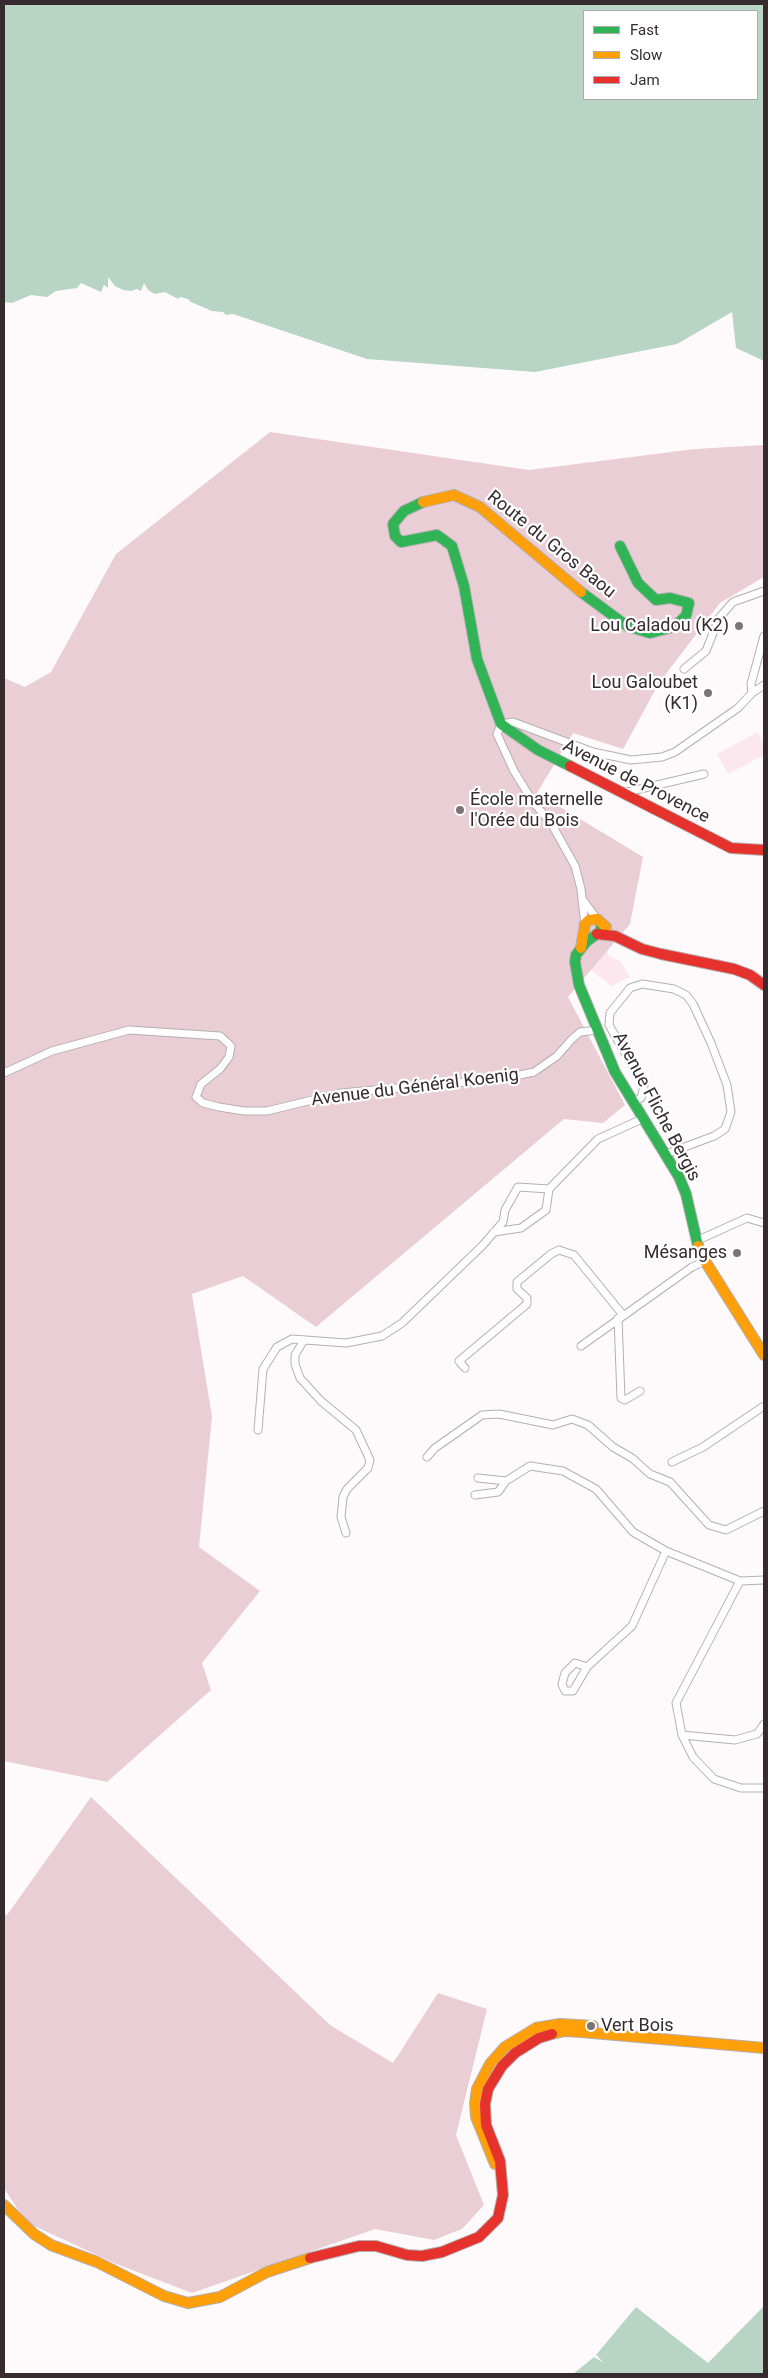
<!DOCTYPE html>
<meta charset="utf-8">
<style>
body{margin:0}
#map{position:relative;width:768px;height:2378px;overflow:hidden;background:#fefafb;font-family:Roboto,sans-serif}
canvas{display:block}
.frame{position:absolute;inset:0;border:5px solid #362b2e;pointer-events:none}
.legend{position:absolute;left:583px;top:10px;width:175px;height:90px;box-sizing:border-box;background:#fff;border:1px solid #afaaab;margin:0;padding:6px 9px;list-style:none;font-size:15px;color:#362b2e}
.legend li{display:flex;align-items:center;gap:10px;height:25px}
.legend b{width:25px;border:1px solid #afaaab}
</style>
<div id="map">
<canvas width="768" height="2378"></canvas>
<div class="frame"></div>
<ul class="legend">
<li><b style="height:6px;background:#30b455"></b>Fast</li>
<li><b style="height:6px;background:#ff9f0a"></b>Slow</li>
<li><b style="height:6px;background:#e5322d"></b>Jam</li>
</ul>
</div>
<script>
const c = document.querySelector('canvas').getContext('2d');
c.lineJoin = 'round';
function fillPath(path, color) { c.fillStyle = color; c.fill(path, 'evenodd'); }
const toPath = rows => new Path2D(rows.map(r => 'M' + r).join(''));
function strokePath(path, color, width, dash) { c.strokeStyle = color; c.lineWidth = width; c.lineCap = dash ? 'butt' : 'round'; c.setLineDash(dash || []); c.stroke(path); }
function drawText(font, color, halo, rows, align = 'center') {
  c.font = font + ' Roboto,sans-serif'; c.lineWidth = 4.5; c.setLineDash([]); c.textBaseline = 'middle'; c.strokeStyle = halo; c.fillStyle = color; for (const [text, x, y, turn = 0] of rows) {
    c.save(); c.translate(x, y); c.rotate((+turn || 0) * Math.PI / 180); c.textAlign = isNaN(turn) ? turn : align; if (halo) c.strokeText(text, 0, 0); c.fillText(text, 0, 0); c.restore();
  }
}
fillPath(toPath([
 [758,732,764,744,764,755,728,774,717,754],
 [597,949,608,952,609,956,621,962,630,977,611,986,591,970,594,965]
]), '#fbe7ed');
fillPath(toPath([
 [270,432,529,470,695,449,764,445,764,577,720,603,659,683,623,749,573,733,537,793,643,857,630,924,568,997,625,1105,603,1123,564,1119,316,1327,243,1276,192,1294,212,1417,199,1547,260,1591,202,1663,211,1690,107,1782,4,1761,4,678,25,687,51,672,116,554],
 [91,1797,330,2025,393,2063,438,1993,487,2009,456,2135,484,2205,462,2229,434,2240,375,2229,192,2293,114,2263,26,2222,4,2188,4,1913,7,1915]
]), '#e9ced6');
fillPath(toPath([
 [4,4,764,4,764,361,736,348,732,312,677,344,535,372,367,359,233,314,226,315,223,312,212,311,191,302,188,299,180,297,178,299,165,292,155,294,148,290,144,283,141,291,137,289,131,291,123,290,115,286,108,277,108,288,104,285,101,292,81,283,77,288,56,291,47,297,31,295,12,303,4,302],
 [757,11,757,99,584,99,584,11],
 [764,2306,764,2374,573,2374,594,2357,604,2363,596,2355,636,2307,708,2363]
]), '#b7d4c5');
const street = toPath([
 [684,669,706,651,719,618,733,602,764,591],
 [752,693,751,684,764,636],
 [623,793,704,774],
 [583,900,597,919],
 [585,926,581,889,575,866,551,823,533,802,514,771,497,734,501,724,513,722,593,752,631,760,662,757,675,752,738,708,752,693,764,685],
 [4,1073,52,1051,129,1030,220,1036,231,1046,229,1057,220,1069,201,1084,196,1097,203,1103,219,1107,244,1111,267,1111,341,1093,500,1079,534,1072,557,1056,571,1040,580,1032,597,1030],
 [634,1102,641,1098,644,1086,609,1025,610,1013,630,988,642,984,674,989,686,995,693,1004,711,1043,727,1085,731,1112,725,1129,714,1136,666,1154],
 [494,1232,521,1228,546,1210,549,1189,598,1139,644,1118],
 [696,1241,747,1218,764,1223],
 [618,1318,621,1398,625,1400,640,1391],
 [304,1340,295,1355,295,1364,300,1378,321,1401,356,1430,370,1460,368,1468,347,1489,343,1497,341,1517,346,1533],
 [581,1346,692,1267,705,1261],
 [465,1368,459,1361,527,1304,527,1298,517,1289,517,1282,551,1254,559,1250,574,1255,623,1315],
 [258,1430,263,1369,277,1347,292,1339,346,1343,382,1336,402,1323,482,1246,503,1222,505,1210,518,1187,549,1189],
 [427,1457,435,1448,482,1415,499,1414,553,1425,572,1419,588,1425,613,1447,632,1458,650,1474,670,1482,709,1525,726,1530,764,1511],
 [672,1462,703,1447,764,1406],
 [478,1478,506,1481,530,1466,563,1471,596,1489,633,1532,666,1551,740,1581,764,1580],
 [475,1495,498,1492,506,1481],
 [740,1581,676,1703,682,1735,693,1757,714,1779,741,1788,764,1788],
 [587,1667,575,1663,565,1673,562,1684,565,1691,573,1691,587,1667,632,1626,666,1551],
 [682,1735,735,1740,757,1734,764,1724]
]);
const fast = toPath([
 [423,502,404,511,393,524,395,536,401,542,437,535,452,546,464,586,477,659,501,724,538,750,570,766],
 [581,592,627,626,650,633,674,627,686,616,689,603,670,598,656,600,638,583,620,546],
 [601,923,601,931,586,942,576,955,575,962,579,985,615,1072,679,1177,686,1194,698,1246]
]);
const slow = toPath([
 [423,502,454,495,480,507,581,592],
 [581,948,585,924,589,920,597,919,606,927],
 [698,1246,705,1261,764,1355],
 [552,2034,565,2031,581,2032,764,2048],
 [495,2164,476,2117,475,2103,477,2089,490,2064,505,2047,536,2028,560,2024,593,2026],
 [4,2205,34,2234,51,2245,97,2262,164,2296,188,2303,220,2297,267,2272,310,2258]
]);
const jam = toPath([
 [570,766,731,848,764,850],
 [597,934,615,936,642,949,661,954,734,969,750,975,764,985],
 [310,2258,359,2246,376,2246,407,2255,422,2256,442,2252,479,2237,498,2218,503,2195,500,2161,486,2125,485,2104,488,2089,502,2066,515,2053,539,2038,552,2034]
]);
strokePath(street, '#b5afb1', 9);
strokePath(fast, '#b5afb1', 12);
strokePath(slow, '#b5afb1', 12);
strokePath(jam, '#b5afb1', 12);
strokePath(street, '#fffefe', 7);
strokePath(fast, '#30b455', 10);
strokePath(slow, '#ff9f0a', 10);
strokePath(jam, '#e5322d', 10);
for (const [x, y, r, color] of [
 [739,626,5,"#7c7376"],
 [708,693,5,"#7c7376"],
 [460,810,5,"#7c7376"],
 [737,1253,5,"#7c7376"],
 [591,2026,5,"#7c7376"]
]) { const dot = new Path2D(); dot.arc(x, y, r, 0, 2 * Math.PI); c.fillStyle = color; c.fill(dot); strokePath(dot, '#fff', 2); }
drawText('18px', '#362b2e', '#fff', [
 ["Route du Gros Baou",551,545,39],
 ["Avenue de Provence",636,782,27],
 ["Avenue du Général Koenig",415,1088,-7],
 ["Avenue Fliche Bergis",656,1107,62]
]);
drawText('18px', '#362b2e', '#fff', [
 ["Lou Caladou (K2)",729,626],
 ["Lou Galoubet",698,683],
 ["(K1)",698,704],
 ["École maternelle",470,800,"left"],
 ["l'Orée du Bois",470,821,"left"],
 ["Mésanges",727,1253],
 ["Vert Bois",601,2026,"left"]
], 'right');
</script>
